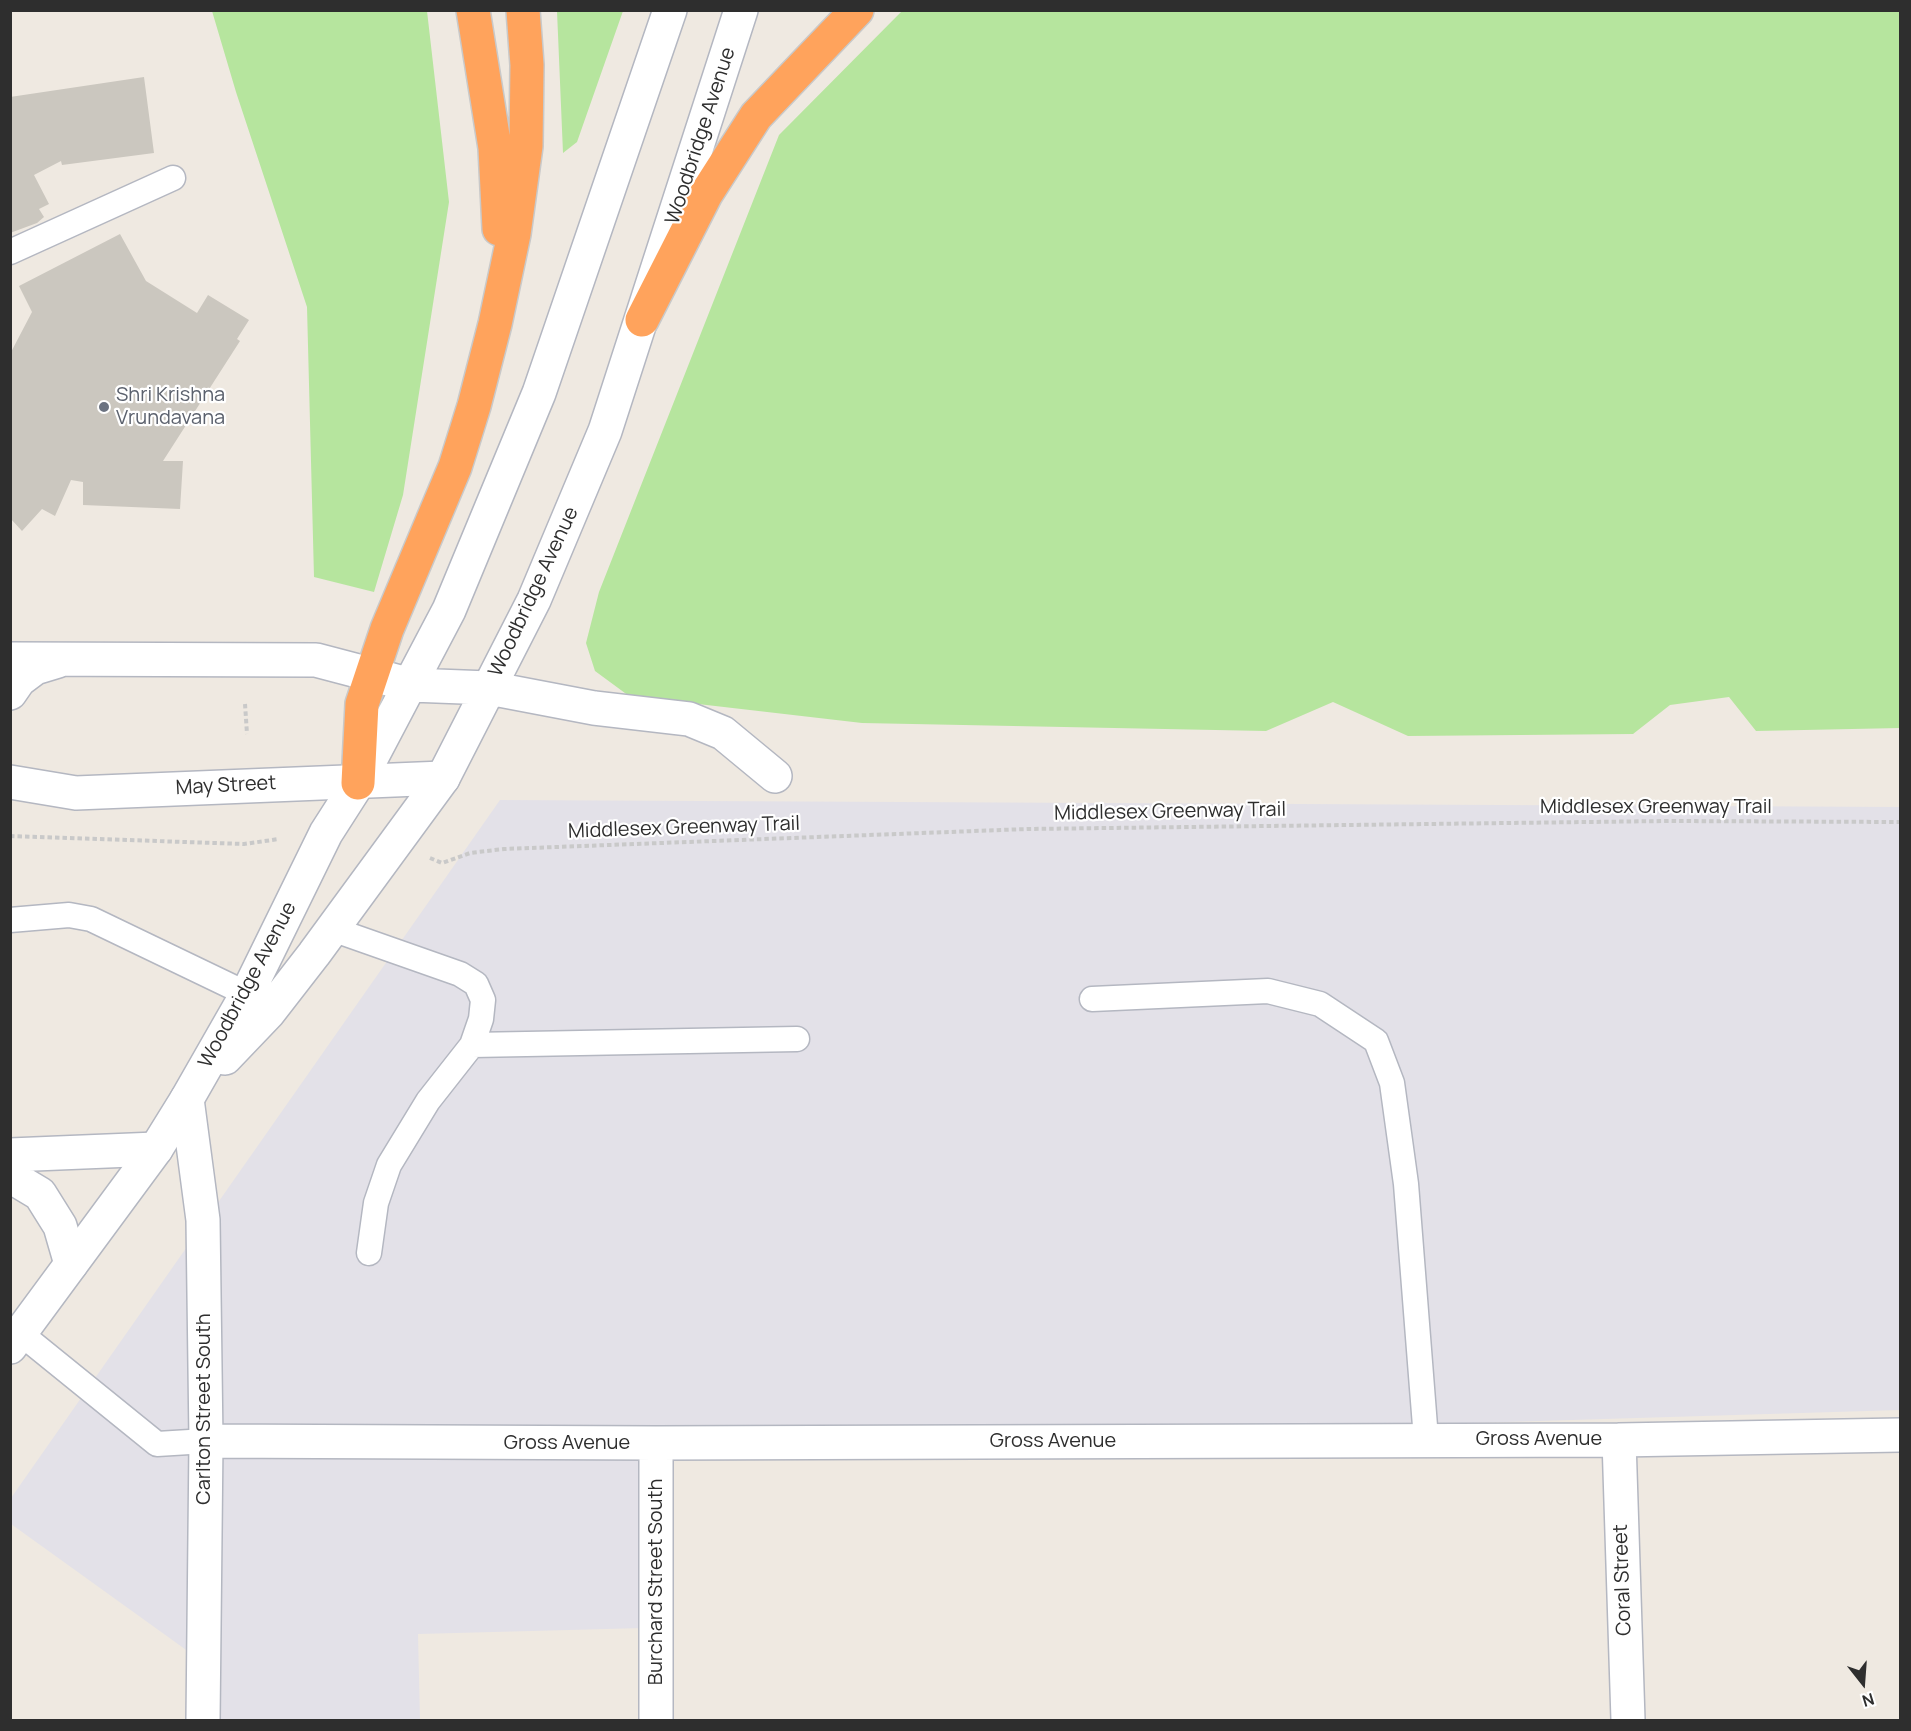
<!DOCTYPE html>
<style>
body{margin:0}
#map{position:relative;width:1911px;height:1731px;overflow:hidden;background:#efe9e1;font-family:Manrope,sans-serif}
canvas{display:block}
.frame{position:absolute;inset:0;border:12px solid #2e2e2e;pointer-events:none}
.north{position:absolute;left:1833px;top:1653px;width:60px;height:60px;-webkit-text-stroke:4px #fff;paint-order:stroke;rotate:163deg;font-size:16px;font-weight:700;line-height:24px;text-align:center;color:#2e2e2e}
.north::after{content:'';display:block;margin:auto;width:21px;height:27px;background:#2e2e2e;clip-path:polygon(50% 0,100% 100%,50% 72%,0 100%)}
</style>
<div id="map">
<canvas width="1911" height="1731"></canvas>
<div class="frame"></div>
<div class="north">N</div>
</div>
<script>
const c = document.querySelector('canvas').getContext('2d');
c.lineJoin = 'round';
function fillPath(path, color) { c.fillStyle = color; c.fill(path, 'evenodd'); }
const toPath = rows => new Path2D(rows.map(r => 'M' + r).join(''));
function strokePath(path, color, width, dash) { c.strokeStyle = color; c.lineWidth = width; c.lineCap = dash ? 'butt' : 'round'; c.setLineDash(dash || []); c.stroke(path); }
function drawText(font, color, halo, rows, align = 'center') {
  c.font = font + ' Manrope,sans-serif'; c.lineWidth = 4.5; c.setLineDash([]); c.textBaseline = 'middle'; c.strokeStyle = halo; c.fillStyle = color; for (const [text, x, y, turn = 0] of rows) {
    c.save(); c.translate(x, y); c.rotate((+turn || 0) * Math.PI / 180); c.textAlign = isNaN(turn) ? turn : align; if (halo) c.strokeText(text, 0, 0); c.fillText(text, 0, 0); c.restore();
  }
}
fillPath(toPath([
 [500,800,1900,807,1900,1410,947,1439,643,1440,644,1628,418,1634,420,1720,191,1720,189,1652,11,1524,11,1498]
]), '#e3e1e8');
fillPath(toPath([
 [212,11,427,11,449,202,403,495,374,592,314,577,307,307,236,92],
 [557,11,623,11,577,142,563,153],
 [902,11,1900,11,1900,728,1756,731,1729,697,1670,705,1633,734,1408,736,1333,702,1266,731,862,723,629,696,595,671,586,643,599,592,779,135]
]), '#b6e59e');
fillPath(toPath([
 [144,77,154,153,62,165,61,161,34,175,49,204,39,209,44,217,37,223,10,233,10,97],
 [120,234,146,281,197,313,208,295,249,320,237,339,240,341,163,461,183,461,180,509,83,505,83,482,71,480,55,516,42,509,22,531,10,518,10,354,32,312,19,286]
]), '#cbc7bf');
const service = toPath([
 [10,252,173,178],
 [10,920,69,915,91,919,247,994],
 [332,929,460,974,476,984,483,1000,481,1019,472,1045,428,1101,389,1165,376,1203,369,1253],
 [1092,999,1268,991,1320,1004,1376,1041,1392,1083,1406,1184,1426,1439],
 [472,1045,797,1039],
 [20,1333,157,1444,206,1441]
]);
const minor = toPath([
 [10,659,316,660,411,685],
 [10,693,19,680,35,668,58,661],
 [10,782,76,793,443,778],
 [187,1099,203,1220,206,1441,203,1720],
 [10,1155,156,1149],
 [10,1176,40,1194,60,1226,71,1264],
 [1619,1440,1628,1720],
 [206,1441,656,1443,1619,1440,1900,1435],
 [656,1443,656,1720]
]);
const secondary = toPath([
 [411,685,489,688,594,708,689,719,723,733,775,776],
 [225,1058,269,1012,314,954,443,778,534,600,605,431,741,10],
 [10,1347,156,1149,187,1099,247,994,326,833,358,783,449,610,539,393,670,10]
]);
const motorway = toPath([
 [473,10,495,148,499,229],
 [642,320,706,194,756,116,857,10],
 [358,783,362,704,387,629,455,467,474,406,495,324,514,234,526,146,527,65,523,10]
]);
strokePath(service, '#b4b7c1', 27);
strokePath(minor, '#b4b7c1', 36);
strokePath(secondary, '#b4b7c1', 36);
strokePath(motorway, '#c9c9c9', 36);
strokePath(toPath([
 [245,704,247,734],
 [10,836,244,844,279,839],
 [430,858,442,863,470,853,504,849,1027,829,1668,821,1900,822]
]), '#c9c9c9', 4, [4.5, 3]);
strokePath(service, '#fff', 24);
strokePath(minor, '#fff', 33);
strokePath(secondary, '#fff', 33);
strokePath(motorway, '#ffa35c', 33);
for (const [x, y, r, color] of [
 [104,407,6,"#6b7280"]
]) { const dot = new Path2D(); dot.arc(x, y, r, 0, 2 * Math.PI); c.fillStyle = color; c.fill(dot); strokePath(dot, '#fff', 2); }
drawText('20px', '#2e2e2e', '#fff', [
 ["Woodbridge Avenue",701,136,-72],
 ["Woodbridge Avenue",534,592,-65],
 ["May Street",226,786,-3],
 ["Middlesex Greenway Trail",1656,807],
 ["Middlesex Greenway Trail",1170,812,-1],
 ["Middlesex Greenway Trail",684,828,-2],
 ["Woodbridge Avenue",248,985,-62],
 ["Carlton Street South",204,1409,-90],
 ["Gross Avenue",1539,1439],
 ["Gross Avenue",1053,1441],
 ["Gross Avenue",567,1443],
 ["Coral Street",1623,1580,-92],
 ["Burchard Street South",656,1582,-90]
]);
drawText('20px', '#5b616d', '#fff', [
 ["Shri Krishna",116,395],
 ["Vrundavana",116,418]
], 'left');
</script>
